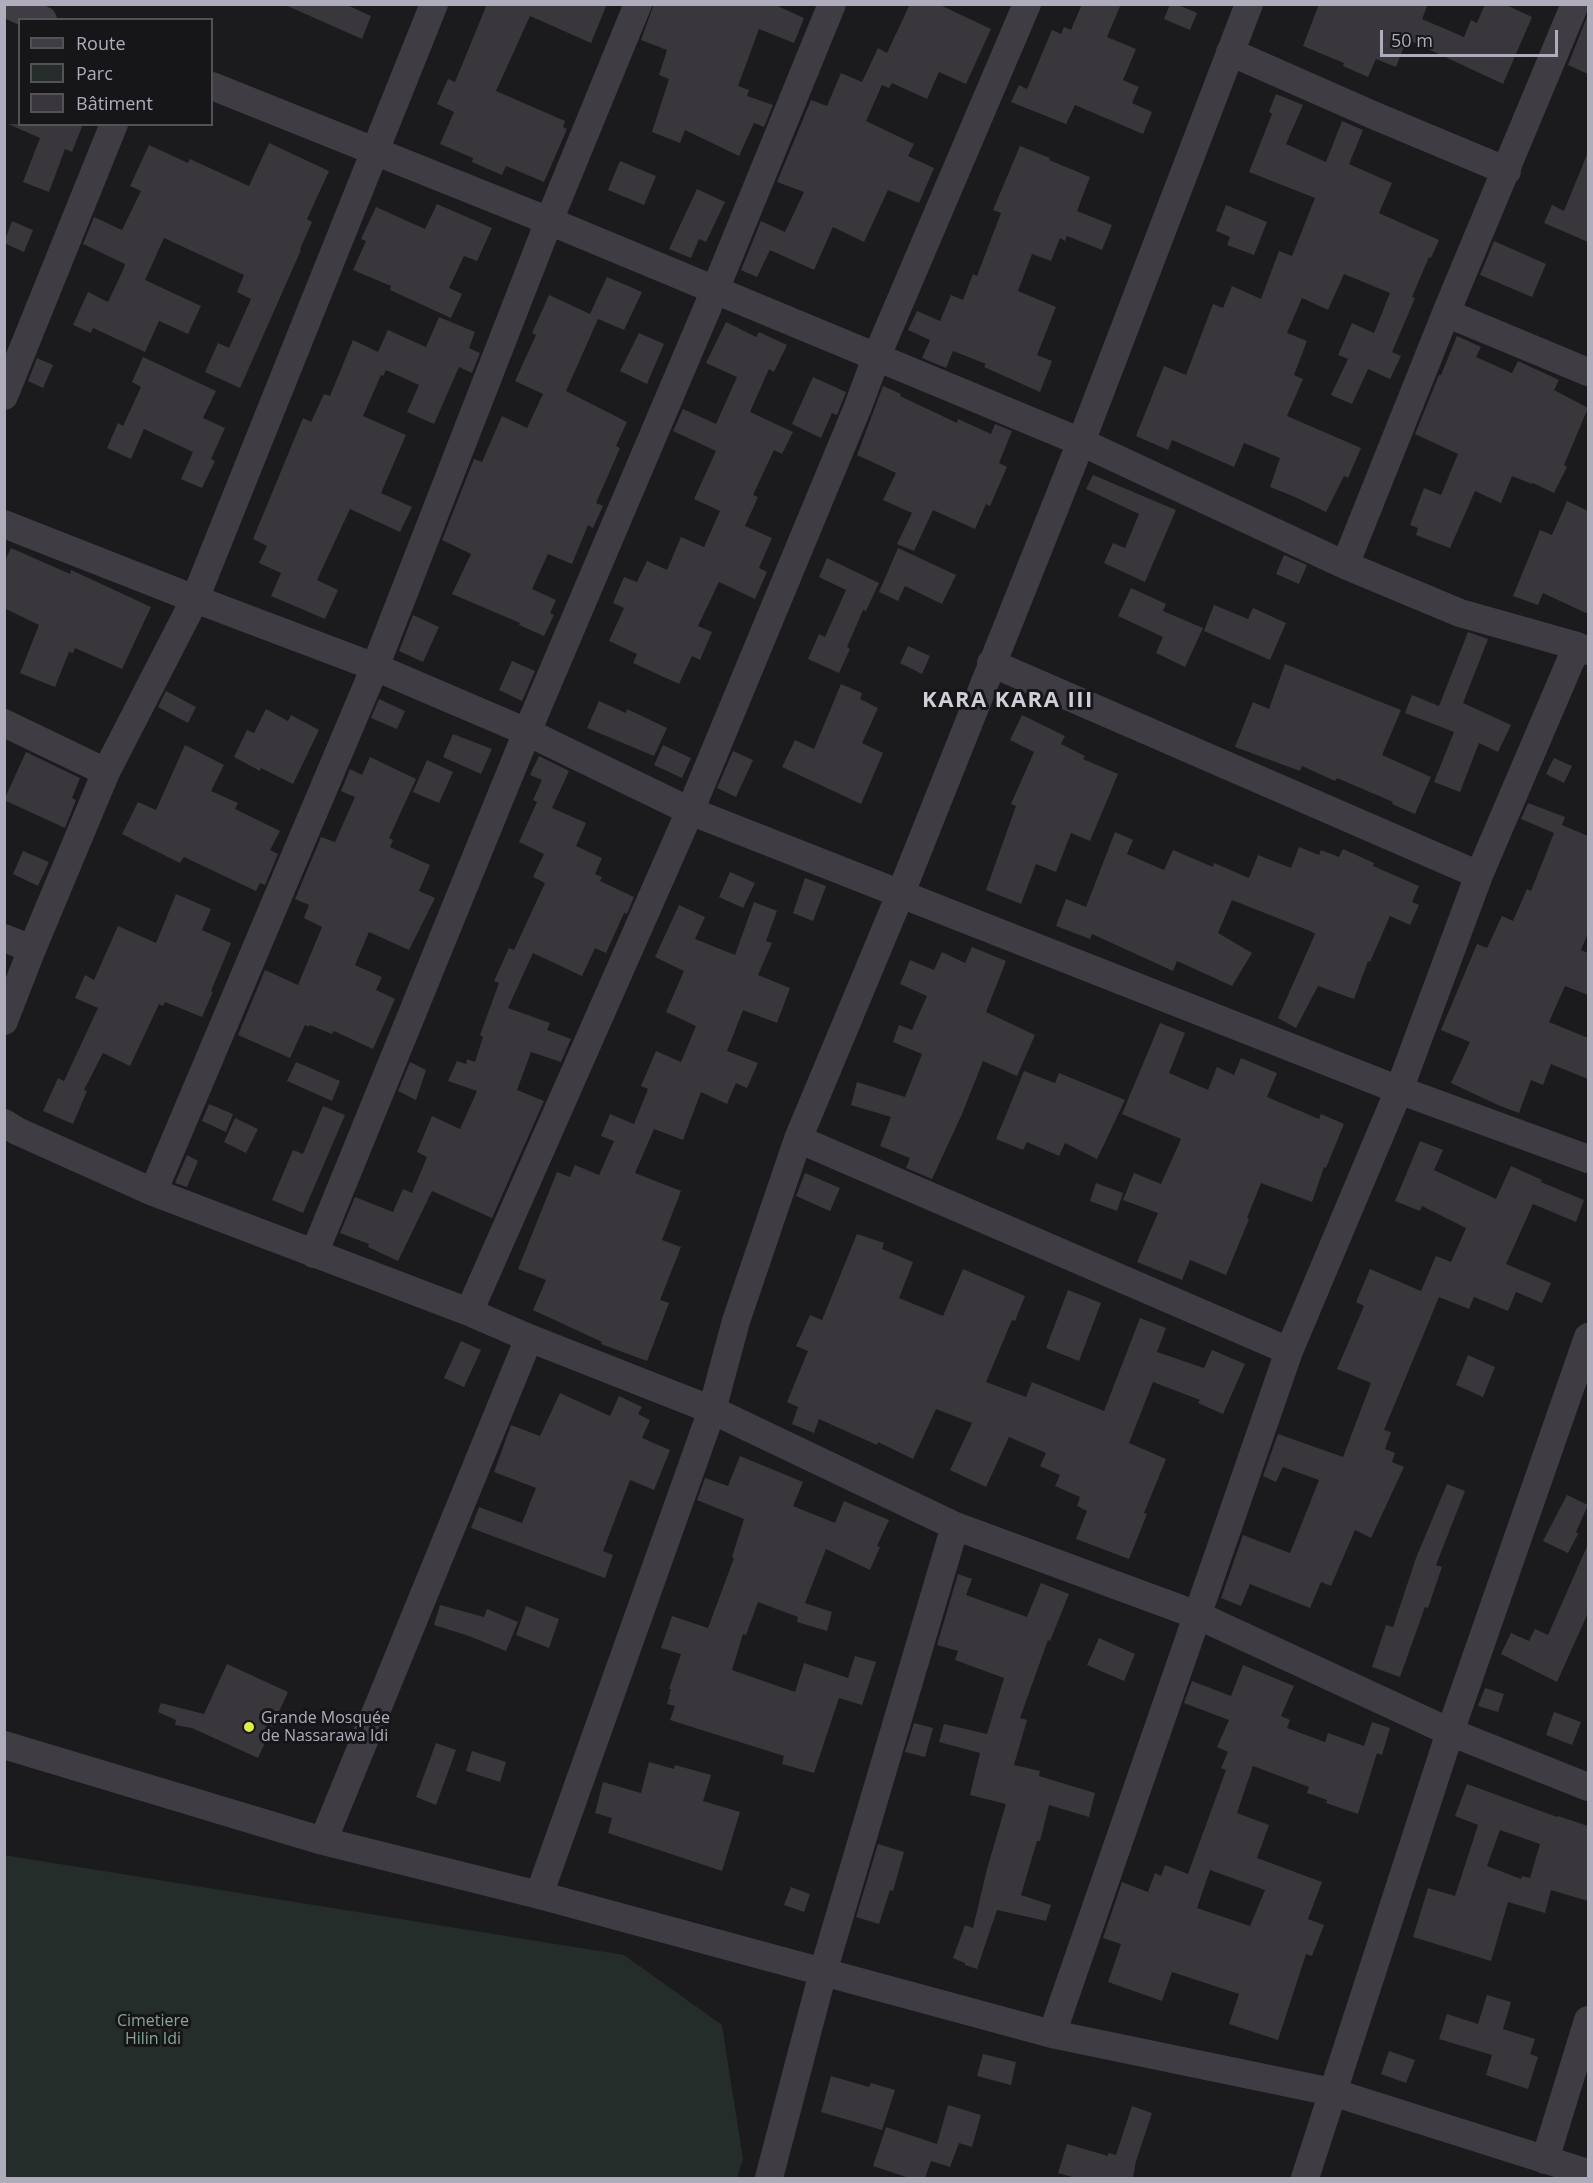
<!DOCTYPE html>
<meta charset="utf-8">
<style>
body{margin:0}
#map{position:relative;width:1593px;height:2183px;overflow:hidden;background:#1b1a1c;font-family:"Open Sans",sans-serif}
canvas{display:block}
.frame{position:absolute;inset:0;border:6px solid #afadbb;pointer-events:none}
.legend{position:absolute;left:18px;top:18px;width:195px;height:108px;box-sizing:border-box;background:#161517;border:2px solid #535259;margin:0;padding:8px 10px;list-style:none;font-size:18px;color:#afadbb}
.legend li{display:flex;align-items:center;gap:12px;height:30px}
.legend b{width:30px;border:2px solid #535259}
.scale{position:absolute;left:1380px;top:30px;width:178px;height:27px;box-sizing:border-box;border:3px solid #afadbb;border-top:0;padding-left:8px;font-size:18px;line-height:21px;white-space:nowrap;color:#afadbb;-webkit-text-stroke:4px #161517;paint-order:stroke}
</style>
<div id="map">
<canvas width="1593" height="2183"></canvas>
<div class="frame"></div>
<ul class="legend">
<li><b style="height:8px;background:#3f3d43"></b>Route</li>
<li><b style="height:16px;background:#242d29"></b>Parc</li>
<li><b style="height:16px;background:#39373b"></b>Bâtiment</li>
</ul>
<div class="scale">50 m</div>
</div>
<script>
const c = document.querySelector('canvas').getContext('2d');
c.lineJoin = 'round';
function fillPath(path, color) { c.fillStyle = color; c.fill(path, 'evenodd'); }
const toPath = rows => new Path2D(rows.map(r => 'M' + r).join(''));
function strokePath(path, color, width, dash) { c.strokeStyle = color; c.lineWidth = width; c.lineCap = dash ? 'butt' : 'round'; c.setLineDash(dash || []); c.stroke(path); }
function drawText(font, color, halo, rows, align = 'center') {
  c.font = font + ' "Open Sans",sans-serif'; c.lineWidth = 6; c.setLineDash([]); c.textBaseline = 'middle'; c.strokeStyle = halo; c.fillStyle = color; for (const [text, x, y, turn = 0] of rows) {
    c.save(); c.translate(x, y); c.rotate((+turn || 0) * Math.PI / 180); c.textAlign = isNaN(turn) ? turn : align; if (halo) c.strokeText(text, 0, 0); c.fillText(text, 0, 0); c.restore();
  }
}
fillPath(toPath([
 [4,1855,624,1955,722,2025,743,2159,737,2178,5,2178]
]), '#242d29');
fillPath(toPath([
 [283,4,345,4,371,16,362,39],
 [487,4,607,4,591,43,530,16,496,91,565,121,563,127,567,129,544,182,506,166,502,175,472,162,473,158,440,144,454,112,437,104,448,79,455,82],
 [654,4,773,4,804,18,794,43,759,29,738,86,749,90,747,96,773,105,764,127,754,123,739,156,685,130,680,143,652,132,669,79,659,75,667,50,641,40],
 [910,4,938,4,991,29,966,84,939,72,927,99,892,83,889,88,882,85,866,121,914,144,908,156,934,168,919,203,888,190,864,242,833,227,814,270,770,250,757,277,741,270,761,221,785,232,804,192,777,182,811,100,827,106,841,73,862,82,878,48,887,53],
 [1082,4,1121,4,1107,37,1136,49,1123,80,1139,87,1132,103,1152,112,1143,134,1075,105,1066,124,1011,102,1019,85,1027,89,1052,30,1061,34,1064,27,1071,30],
 [1170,4,1176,4,1197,13,1190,30,1164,19],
 [1319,4,1428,4,1422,19,1464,37,1471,20,1477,23,1485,4,1504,4,1532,17,1503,84,1407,39,1396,67,1376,59,1368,77,1343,66,1344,63,1303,46],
 [1588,14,1588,74,1568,65],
 [1276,94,1303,105,1286,144,1326,162,1342,121,1363,130,1349,164,1392,183,1379,213,1439,240,1431,258,1429,257,1412,297,1415,298,1392,352,1401,356,1390,379,1368,369,1352,404,1331,395,1348,359,1338,355,1352,323,1374,333,1390,293,1344,274,1328,310,1302,298,1287,333,1307,341,1294,375,1303,379,1287,416,1361,448,1348,478,1344,476,1326,512,1295,497,1270,487,1280,458,1244,443,1234,467,1172,440,1168,450,1136,436,1164,366,1186,375,1213,304,1223,308,1232,286,1261,299,1279,251,1292,256,1315,198,1249,172,1272,114,1269,112],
 [8,124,83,124,72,152,65,149,49,192,23,182,40,138],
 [269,143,329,171,307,219,312,222,300,249,301,250,240,388,205,372,218,343,229,348,251,299,237,292,244,275,164,238,145,280,201,306,188,334,159,321,145,352,93,328,91,333,73,325,88,292,108,302,124,268,125,264,83,244,94,217,122,230,141,191,130,186,149,145,188,163,190,159,249,186],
 [1020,146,1050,158,1049,160,1090,177,1077,211,1112,225,1102,250,1067,236,1065,241,1060,238,1051,261,1032,254,1018,291,1056,307,1037,355,1052,361,1040,392,984,367,986,364,953,351,946,368,922,358,930,340,908,330,917,311,940,321,951,295,963,300,973,274,977,276,1001,213,993,210],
 [1588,152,1588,242,1544,223,1552,205,1564,211],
 [620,161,656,176,644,205,608,190],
 [697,189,725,202,706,242,699,239,691,258,669,249],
 [437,204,492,228,477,261,464,256,449,288,462,294,451,318,390,290,391,286,353,270,366,241,361,239,376,207,425,229],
 [1226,205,1267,222,1254,255,1227,245,1230,237,1216,231],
 [12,221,33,230,24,252,4,243],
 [1494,241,1546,264,1532,297,1480,275],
 [607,277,642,292,624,330,598,319,566,391,627,422,616,446,620,448,596,503,603,506,593,528,588,525,572,564,548,554,532,589,556,600,550,613,554,615,544,636,519,625,520,623,452,594,471,554,442,540,474,459,482,462,502,416,527,428,543,394,515,381,536,335,532,333,549,295,590,314],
 [439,317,475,332,469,348,480,353,472,373,459,367,434,424,407,412,419,385,386,370,383,376,381,375,363,416,406,435,381,493,412,507,400,532,350,509,317,580,338,590,325,619,271,596,281,573,259,563,267,546,253,539,303,418,311,422,324,394,330,396,353,340,378,352,388,330,426,347],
 [726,322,756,337,759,332,787,345,774,372,769,369,750,412,793,432,782,454,774,450,753,495,758,497,745,526,772,538,759,568,767,572,755,599,719,582,698,626,712,632,700,660,692,656,679,684,633,663,637,654,609,641,624,608,613,603,624,577,637,582,647,561,667,570,681,537,704,547,720,511,694,499,716,451,673,431,683,409,716,424,737,377,706,363],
 [639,333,664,344,647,384,620,371],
 [1457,336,1481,347,1476,357,1512,373,1518,361,1559,380,1554,390,1588,408,1564,465,1567,467,1554,493,1533,483,1532,484,1512,476,1501,503,1475,491,1450,548,1416,535,1418,528,1410,525,1424,488,1441,495,1458,454,1415,434,1439,375,1441,375],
 [143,357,216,391,203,418,225,428,211,459,215,461,202,488,181,479,193,452,144,429,131,459,107,448,118,423,123,426,141,387,132,382],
 [37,358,53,365,43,388,28,381],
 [813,377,846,392,837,415,832,413,821,438,792,424],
 [883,386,901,394,900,396,957,423,958,419,991,434,995,424,1012,431,999,463,1007,467,990,506,986,504,975,529,933,510,914,551,897,544,912,513,883,500,896,473,857,455],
 [1093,475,1176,510,1145,582,1104,563,1113,543,1125,548,1139,514,1086,489],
 [1567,501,1588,511,1588,614,1543,593,1538,605,1513,596,1540,530,1552,535],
 [11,548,70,574,71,570,151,607,122,669,75,648,73,653,69,652,55,687,20,673,39,625,4,608,4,562],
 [898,548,956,575,942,604,905,586,898,601,879,592],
 [1284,555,1307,565,1299,584,1276,574],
 [827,558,879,583,866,611,863,610,847,647,850,649,839,673,808,659,819,634,825,637,846,590,819,577],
 [1131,588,1166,604,1163,611,1203,628,1185,667,1156,653,1163,637,1118,616],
 [1214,605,1248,619,1253,608,1286,623,1270,660,1204,631],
 [413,615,439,627,423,662,399,651],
 [1468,632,1488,639,1463,703,1511,725,1498,752,1479,743,1460,792,1434,782,1454,732,1405,713,1412,695,1439,706],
 [908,646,930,656,922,674,900,663],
 [512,661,535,671,522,701,499,690],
 [1285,664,1401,710,1382,755,1431,777,1415,814,1392,804,1393,802,1337,778,1335,781,1302,766,1300,771,1235,747,1253,702,1269,709],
 [841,684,862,693,860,699,878,708,862,743,883,753,861,804,782,767,795,740,814,749],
 [166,691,196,707,188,723,158,707],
 [379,699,405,711,397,729,371,718],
 [599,701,626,713,627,709,667,728,654,756,587,728],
 [266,709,288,721,291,715,319,730,293,784,261,768,260,771,234,757,247,730,254,733],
 [1022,715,1065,736,1061,744,1085,756,1083,759,1118,774,1090,841,1071,833,1056,872,1036,864,1021,904,986,890,1016,806,1011,804,1034,752,1010,740],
 [453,734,492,749,481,774,443,757],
 [185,745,224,765,211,791,238,803,235,809,280,831,270,850,278,854,265,885,260,883,256,891,184,857,180,863,122,834,138,802,156,810],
 [663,745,691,758,682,778,654,765],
 [733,751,753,760,736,797,717,788],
 [26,752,80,778,72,798,76,800,65,828,4,800],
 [539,756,569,771,552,808,586,823,576,846,602,858,595,874,602,877,600,881,634,897,627,914,624,913,606,953,595,948,582,976,533,953,508,1008,550,1023,547,1030,571,1039,561,1062,531,1052,517,1090,544,1101,492,1218,432,1191,398,1261,368,1247,369,1244,340,1233,355,1197,393,1212,403,1189,412,1193,427,1157,417,1152,432,1116,460,1129,477,1091,448,1081,457,1061,466,1064,467,1059,475,1062,483,1037,480,1035,499,983,494,981,509,948,514,950,545,883,533,877,544,854,519,842,537,802,533,800,542,780,530,775],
 [370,757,416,779,389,838,393,840,390,847,430,865,419,891,435,898,409,950,369,932,355,965,382,977,376,990,395,999,373,1049,334,1031,332,1034,310,1025,309,1027,305,1025,290,1058,238,1035,265,970,298,985,322,927,304,918,309,905,295,899,321,837,335,842,355,797,341,791,350,769,362,775],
 [1554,758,1572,766,1564,783,1546,774],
 [427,760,453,772,439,803,413,792],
 [1528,803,1565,817,1562,825,1588,836,1588,933,1581,950,1588,953,1588,995,1565,986,1549,1022,1588,1038,1588,1079,1551,1064,1543,1085,1531,1080,1519,1113,1498,1105,1451,1083,1470,1042,1441,1030,1477,944,1487,948,1502,916,1513,921,1527,889,1531,891,1554,833,1521,819],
 [1115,832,1133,840,1127,854,1164,870,1173,850,1213,867,1214,863,1249,878,1258,855,1291,868,1299,847,1319,855,1321,850,1339,857,1343,849,1374,863,1373,866,1419,886,1412,902,1419,905,1410,925,1390,916,1370,962,1368,961,1354,999,1318,986,1296,1028,1278,1018,1315,934,1310,931,1232,900,1218,933,1252,953,1232,986,1177,961,1173,971,1092,934,1090,939,1056,926,1066,899,1086,907],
 [23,851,49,862,38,886,13,874],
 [730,872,755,883,743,908,719,897],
 [805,878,826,886,813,921,793,913],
 [176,894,211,909,202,930,231,943,211,991,213,992,202,1017,165,1002,163,1006,159,1004,130,1066,103,1053,84,1090,87,1091,73,1124,43,1111,58,1078,64,1081,98,1008,75,998,85,975,94,980,118,926,156,943],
 [754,902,777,911,766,941,772,943,758,975,790,988,777,1023,743,1010,727,1051,758,1063,747,1088,736,1083,727,1104,701,1092,683,1140,654,1129,635,1173,681,1191,662,1240,681,1247,660,1300,669,1303,647,1361,601,1344,602,1342,533,1310,546,1280,518,1269,557,1172,570,1177,575,1165,599,1175,614,1141,601,1136,610,1114,634,1124,648,1089,641,1086,656,1051,681,1062,696,1026,666,1012,684,971,655,957,679,905,705,917,695,939,735,955],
 [972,947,1006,961,986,1012,1035,1035,1017,1076,983,1061,962,1114,932,1179,906,1168,910,1158,880,1146,891,1117,851,1105,857,1082,905,1097,922,1054,893,1042,899,1025,912,1030,927,996,900,984,910,960,934,970,942,952,965,963],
 [1160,1023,1185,1033,1169,1073,1208,1090,1217,1067,1234,1075,1241,1058,1277,1073,1267,1097,1319,1119,1321,1114,1344,1124,1326,1168,1324,1167,1312,1202,1261,1183,1247,1218,1249,1219,1226,1275,1190,1260,1182,1280,1137,1262,1158,1213,1123,1200,1134,1173,1161,1184,1181,1139,1122,1114],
 [296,1062,340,1081,332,1101,287,1081],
 [410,1062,426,1070,416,1100,398,1091],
 [1024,1071,1055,1083,1059,1073,1125,1100,1097,1159,1065,1143,1059,1156,1027,1142,1023,1150,996,1139],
 [209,1104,233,1114,226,1132,202,1121],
 [323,1106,345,1115,303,1213,272,1200,293,1150,303,1154],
 [235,1118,258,1129,246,1153,224,1142],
 [1420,1141,1443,1150,1434,1170,1496,1199,1511,1166,1542,1180,1541,1182,1584,1200,1576,1222,1533,1204,1506,1264,1551,1283,1542,1303,1516,1292,1508,1311,1474,1297,1469,1309,1439,1297,1384,1430,1391,1432,1385,1449,1395,1453,1392,1462,1404,1467,1371,1538,1355,1530,1331,1586,1321,1582,1310,1608,1250,1584,1241,1606,1221,1598,1243,1535,1290,1553,1319,1480,1283,1467,1276,1482,1263,1476,1278,1434,1343,1457,1371,1383,1337,1369,1364,1306,1356,1302,1370,1269,1421,1291,1436,1256,1451,1262,1466,1228,1422,1206,1420,1211,1395,1201],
 [187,1155,198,1161,187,1187,175,1183],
 [805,1173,840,1188,830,1211,796,1196],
 [1096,1183,1123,1193,1117,1211,1090,1201],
 [857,1234,884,1243,882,1249,913,1262,899,1298,943,1316,963,1269,1025,1296,1015,1321,1012,1320,986,1382,1026,1397,1032,1382,1104,1411,1140,1318,1166,1328,1157,1352,1204,1368,1212,1350,1245,1364,1223,1414,1198,1403,1200,1400,1153,1382,1129,1443,1166,1459,1144,1513,1147,1514,1129,1559,1076,1539,1087,1511,1077,1506,1080,1497,1055,1486,1060,1475,1040,1466,1046,1453,1009,1437,986,1487,950,1470,972,1423,936,1409,913,1459,878,1442,877,1445,819,1419,814,1433,792,1424,798,1407,787,1402,808,1351,796,1346,810,1315,822,1320],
 [1068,1290,1101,1303,1079,1361,1046,1348],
 [461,1341,481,1350,464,1387,444,1378],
 [1468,1355,1495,1367,1483,1397,1456,1385],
 [560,1393,610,1416,619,1396,642,1407,638,1414,650,1420,642,1438,670,1450,654,1490,630,1480,603,1551,613,1555,605,1578,471,1528,479,1507,522,1523,536,1488,494,1472,511,1425,540,1436],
 [740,1456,803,1482,793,1506,835,1523,844,1501,889,1520,877,1546,880,1547,870,1570,826,1549,805,1603,832,1612,827,1631,797,1622,798,1617,758,1602,746,1635,743,1634,732,1670,795,1692,804,1663,848,1678,855,1656,876,1662,862,1705,839,1698,814,1773,782,1764,784,1756,670,1720,675,1706,667,1704,671,1689,669,1689,681,1654,661,1648,672,1616,708,1628,734,1558,732,1557,744,1519,697,1500,705,1478,728,1486],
 [1447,1484,1465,1491,1436,1565,1442,1567,1428,1608,1425,1607,1400,1677,1372,1667,1386,1625,1393,1627,1416,1558],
 [1567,1495,1588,1505,1576,1532,1578,1534,1568,1553,1543,1541],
 [1588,1544,1588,1613,1557,1682,1501,1654,1511,1633,1529,1641,1535,1629,1548,1635],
 [958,1574,972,1579,966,1595,1027,1617,1041,1583,1069,1594,1050,1641,1048,1640,1020,1718,1027,1720,1014,1765,1040,1771,1039,1776,1095,1793,1089,1817,1049,1805,1040,1841,1037,1841,1021,1895,1051,1905,1046,1921,997,1910,977,1969,965,1965,965,1963,953,1958,965,1925,973,1928,987,1869,1006,1804,970,1795,980,1753,939,1742,944,1724,987,1734,1004,1678,955,1660,958,1651,937,1645],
 [440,1605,484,1617,487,1609,518,1622,506,1651,469,1636,434,1625],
 [526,1606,559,1619,549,1648,516,1635],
 [1099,1638,1135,1654,1124,1681,1087,1665],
 [227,1664,288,1692,258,1758,192,1728,175,1725,176,1720,158,1712,161,1703,204,1714],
 [1243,1665,1294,1686,1281,1716,1290,1720,1287,1728,1325,1742,1328,1733,1364,1746,1372,1722,1390,1728,1382,1755,1377,1753,1358,1814,1326,1803,1327,1800,1307,1793,1309,1787,1253,1766,1237,1813,1269,1825,1257,1858,1322,1882,1308,1919,1324,1925,1312,1956,1306,1954,1278,2040,1229,2024,1239,1994,1172,1972,1162,2001,1108,1982,1121,1944,1103,1938,1122,1882,1148,1892,1155,1873,1161,1876,1165,1865,1188,1874,1226,1770,1221,1768,1228,1752,1217,1747,1229,1720,1184,1703,1192,1681,1231,1696],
 [1210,1870,1265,1890,1250,1926,1197,1908],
 [1485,1688,1504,1694,1498,1712,1478,1706],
 [1554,1712,1581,1722,1572,1745,1546,1735],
 [914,1723,933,1728,925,1757,905,1752],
 [436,1743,456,1750,436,1805,416,1797],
 [472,1751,506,1762,500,1782,466,1771],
 [649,1762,674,1769,675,1765,711,1775,703,1801,740,1812,722,1871,608,1833,612,1818,595,1813,603,1782,641,1793],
 [1467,1784,1557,1817,1558,1816,1588,1826,1588,1901,1551,1890,1545,1913,1508,1902,1491,1961,1413,1937,1428,1888,1455,1896,1478,1825,1455,1816],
 [1500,1830,1540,1844,1530,1878,1522,1876,1521,1879,1487,1866],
 [878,1844,904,1852,893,1891,890,1890,879,1924,856,1917],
 [791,1887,810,1894,804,1912,784,1905],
 [1487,1995,1511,2002,1503,2029,1535,2039,1530,2054,1538,2057,1528,2089,1486,2075,1492,2055,1439,2039,1447,2014,1478,2024],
 [1389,2051,1415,2060,1406,2083,1381,2074],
 [983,2054,1016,2062,1011,2085,977,2076],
 [831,2076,869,2087,871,2083,895,2090,882,2130,821,2112],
 [948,2105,981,2115,972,2147,959,2143,950,2167,931,2161,925,2178,909,2178,873,2166,886,2127,937,2144],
 [1132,2106,1152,2113,1136,2161,1133,2178,1076,2178,1058,2173,1067,2144,1108,2156,1108,2153,1116,2155]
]), '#39373b');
strokePath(toPath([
 [6,4,43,20],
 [1230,52,1373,115,1507,171],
 [212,86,549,221,1081,442,1345,565,1460,613,1577,646,1588,651],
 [1446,313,1588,372],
 [4,396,114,124],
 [4,524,195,599,375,667,527,732,690,811,1399,1090,1588,1159],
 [1345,565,1446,313,1575,4],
 [991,663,1479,875],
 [4,723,106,772],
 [4,938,32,949],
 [4,1021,32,949,106,772,195,599,434,4],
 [4,1123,17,1131,153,1192,469,1312,529,1338,712,1410,955,1526,1197,1615,1450,1732,1588,1787],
 [798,1139,1289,1351],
 [153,1192,375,667,549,221,638,4],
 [314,1254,527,732,715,290,832,4],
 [469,1312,690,811,857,409,876,358,1027,4],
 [4,1745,323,1841,539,1895,1052,2034,1332,2092,1588,2173],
 [323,1841,529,1338],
 [539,1895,712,1410,736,1321,798,1139,900,895,1081,442,1249,4],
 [1052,2034,1289,1351,1399,1090,1479,875,1577,646],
 [1545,2160,1588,2020],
 [769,2178,823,1972,955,1526],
 [1305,2178,1450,1732,1588,1337]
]), '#3f3d43', 28);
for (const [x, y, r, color] of [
 [249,1727,6,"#dfed42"]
]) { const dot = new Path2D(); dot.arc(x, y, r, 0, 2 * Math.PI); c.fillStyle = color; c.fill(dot); strokePath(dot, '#161517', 2); }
drawText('16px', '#afadbb', '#161517', [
 ["Grande Mosquée",261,1718],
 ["de Nassarawa Idi",261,1736]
], 'left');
drawText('16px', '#85a695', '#161517', [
 ["Cimetiere",153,2021],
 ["Hilin Idi",153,2039]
]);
c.letterSpacing = '1.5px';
drawText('bold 22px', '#d0ced8', '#161517', [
 ["KARA KARA III",1008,701]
]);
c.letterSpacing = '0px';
</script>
